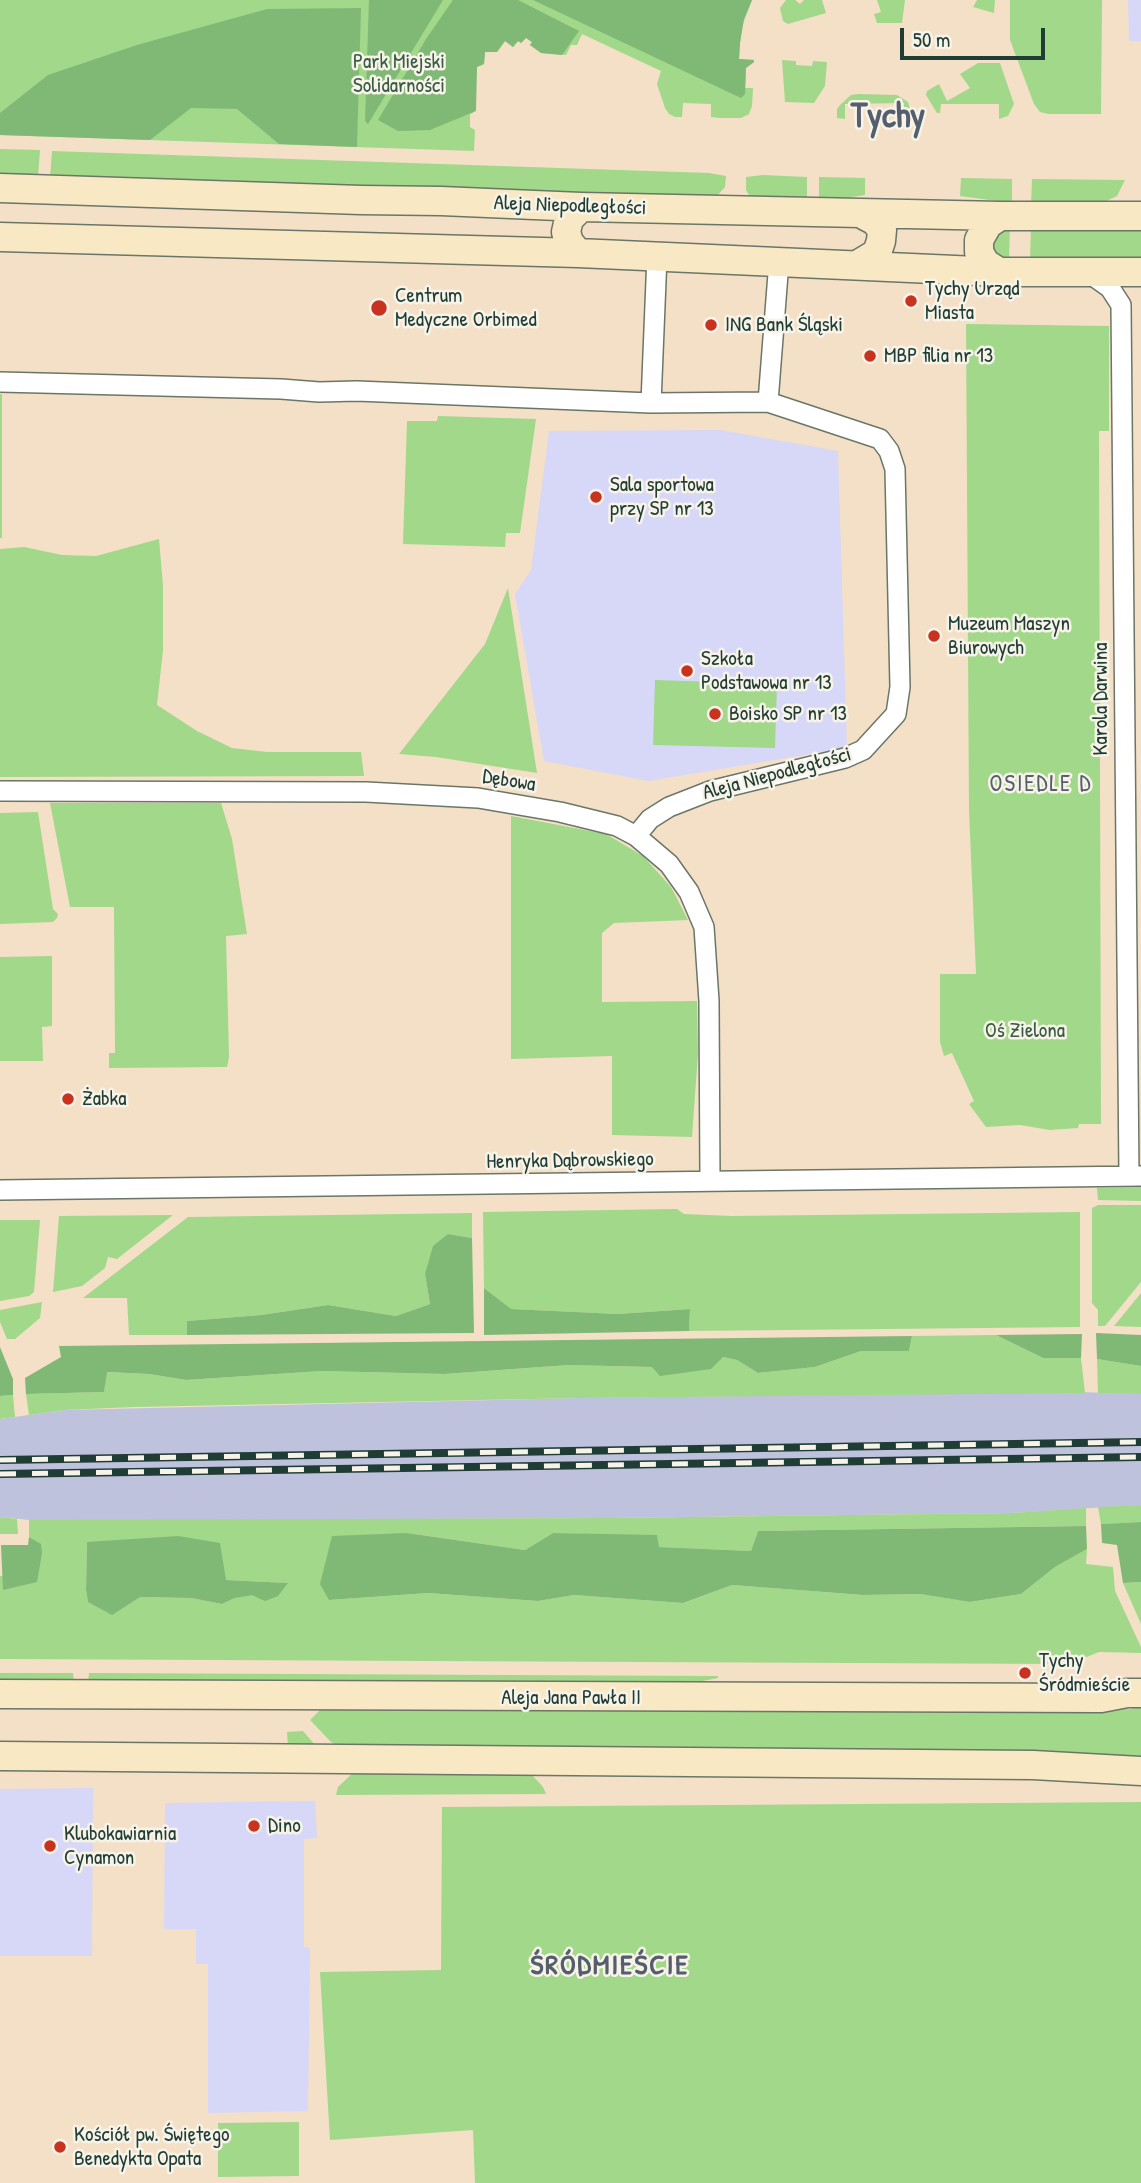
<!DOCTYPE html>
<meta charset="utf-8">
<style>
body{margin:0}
#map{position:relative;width:1141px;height:2183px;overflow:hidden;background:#f4e0c7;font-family:"Patrick Hand",sans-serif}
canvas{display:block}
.scale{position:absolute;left:900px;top:28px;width:145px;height:32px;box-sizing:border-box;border:4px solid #1f3d34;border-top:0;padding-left:9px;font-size:21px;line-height:24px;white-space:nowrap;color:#1f3d34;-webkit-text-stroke:5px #f7f3e8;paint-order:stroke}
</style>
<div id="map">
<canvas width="1141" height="2183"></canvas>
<div class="scale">50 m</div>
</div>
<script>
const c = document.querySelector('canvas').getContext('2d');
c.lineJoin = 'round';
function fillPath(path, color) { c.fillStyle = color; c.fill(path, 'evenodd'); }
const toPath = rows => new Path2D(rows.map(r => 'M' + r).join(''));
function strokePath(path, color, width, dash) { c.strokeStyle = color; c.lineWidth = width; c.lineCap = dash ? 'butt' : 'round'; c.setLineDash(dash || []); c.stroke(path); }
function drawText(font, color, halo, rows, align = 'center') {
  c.font = font + ' "Patrick Hand",sans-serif'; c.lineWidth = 5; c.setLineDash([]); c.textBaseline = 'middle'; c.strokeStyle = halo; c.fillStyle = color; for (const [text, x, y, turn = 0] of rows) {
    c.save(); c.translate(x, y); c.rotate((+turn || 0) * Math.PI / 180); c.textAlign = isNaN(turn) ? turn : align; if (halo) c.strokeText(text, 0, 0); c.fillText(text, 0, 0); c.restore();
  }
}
fillPath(toPath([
 [1128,0,1141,0,1141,41,1129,41],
 [720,430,838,451,847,748,648,781,544,761,515,594,531,570,549,431],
 [93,1788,92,1956,0,1956,0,1789],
 [315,1801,317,1838,304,1839,304,1947,310,1948,308,2111,208,2113,208,1964,196,1964,196,1929,164,1929,165,1803]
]), '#d7d7f8');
fillPath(toPath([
 [1080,1392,1141,1394,1141,1505,1012,1513,612,1518,39,1521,0,1517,0,1419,64,1410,579,1398]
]), '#bfc2dd');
fillPath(toPath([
 [0,0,752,0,741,29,739,59,754,60,754,62,746,68,745,88,753,88,752,106,749,114,741,118,721,118,711,117,711,104,683,103,682,117,675,117,669,114,665,108,657,84,661,71,582,34,577,45,571,45,566,55,541,53,530,45,532,42,526,38,521,43,518,41,513,47,505,41,497,52,485,52,484,64,477,67,473,113,470,114,470,127,475,130,474,151,0,135],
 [786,0,795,0,800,4,804,0,822,0,826,13,788,24,783,21,780,8],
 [877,0,905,0,902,23,877,23,874,14,881,12],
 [977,0,995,0,994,13,973,7],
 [1010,0,1102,0,1101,114,1049,114,1040,112,1034,104,1010,40],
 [782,60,796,61,796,65,812,66,813,61,827,62,825,86,814,103,785,102],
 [978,63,1000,63,1014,104,1008,116,999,119,999,104,941,104,940,113,937,113,926,95,927,91,939,84,947,101,970,88,960,74],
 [858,94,897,95,908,102,912,117,904,119,904,103,845,104,845,119,837,118,837,109,841,104,851,95],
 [0,149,40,150,38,177,0,175],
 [52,151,709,173,726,176,725,187,716,197,50,178],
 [763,175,807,177,807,202,750,197,746,190,746,177],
 [819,177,865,178,865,195,819,202],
 [961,178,1012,179,1012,203,960,196],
 [1032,179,1125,180,1117,196,1100,204,1031,204],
 [1010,224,1009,263,1000,260,990,249,992,234],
 [1141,224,1141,262,1030,263,1031,225],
 [966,324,1109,326,1109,431,1099,431,1101,1124,1079,1124,1078,1128,1050,1130,1020,1125,986,1127,969,1104,974,1101,952,1053,944,1056,940,1042,940,974,976,974,969,810],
 [0,394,2,394,2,538,0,538],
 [438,416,536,419,520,533,506,533,505,547,403,544,407,421,437,421],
 [159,539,163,586,163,650,157,705,197,731,232,748,267,752,361,752,364,776,0,777,0,549,24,547,62,555,96,556],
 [508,588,537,773,436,757,399,754,485,644],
 [655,680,777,684,775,748,653,745],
 [50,803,221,803,232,839,247,934,226,936,229,1057,227,1067,109,1068,109,1053,115,1053,114,907,70,907],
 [38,812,53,909,58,914,57,918,53,922,0,924,0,813],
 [511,816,606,834,643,856,671,887,688,920,614,923,602,933,602,1002,697,1001,698,1054,692,1137,612,1135,612,1056,511,1059],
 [52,956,52,1026,42,1027,43,1061,0,1061,0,957],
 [1141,1187,1141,1201,1098,1200,1097,1188],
 [1098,1205,1141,1205,1141,1282,1105,1326,1098,1326,1098,1310,1092,1303,1092,1208],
 [677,1209,684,1214,732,1216,1080,1212,1080,1327,689,1331,690,1309,618,1314,510,1309,484,1288,483,1212],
 [472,1213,472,1238,448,1234,425,1274,430,1304,396,1316,328,1305,261,1315,187,1321,187,1335,129,1335,127,1298,83,1298,188,1217],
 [173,1215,117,1259,108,1257,105,1268,82,1286,53,1292,59,1216],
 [0,1220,40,1220,34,1292,29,1296,0,1301],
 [1141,1293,1141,1327,1114,1326],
 [42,1302,40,1318,15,1339,7,1339,0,1322,0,1310],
 [996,1335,1043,1358,1081,1358,1085,1393,579,1398,135,1407,64,1410,29,1415,26,1394,104,1392,106,1372,149,1374,186,1380,322,1371,444,1374,569,1365,652,1367,723,1357,737,1360,758,1373,815,1367,861,1351,909,1351,912,1336],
 [1097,1359,1141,1366,1141,1394,1098,1393],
 [13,1395,15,1417,0,1419,0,1396],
 [1141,1505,1141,1522,1101,1524,1098,1507],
 [1086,1508,1086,1526,758,1531,751,1551,658,1547,657,1536,553,1533,525,1550,407,1533,329,1600,428,1593,538,1601,574,1595,683,1603,732,1585,862,1595,920,1594,971,1602,1021,1594,1055,1567,1087,1549,1086,1564,1113,1567,1115,1591,1141,1647,1141,1653,1099,1652,1069,1664,0,1659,0,1576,3,1576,4,1590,40,1544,29,1537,29,1520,612,1518,1012,1513],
 [87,1542,226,1580,287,1583,235,1598,222,1604,191,1598,140,1597,88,1602,86,1590],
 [0,1517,17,1519,18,1534,0,1534],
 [1141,1582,1141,1624,1123,1583],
 [0,1673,73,1673,74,1683,0,1683],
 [89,1673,718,1676,718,1678,666,1688,88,1683],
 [1141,1700,1141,1765,339,1746,331,1742,310,1720,324,1706,1132,1709],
 [303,1731,316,1746,288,1746,287,1732],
 [518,1769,533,1776,543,1787,546,1794,336,1795,338,1787,356,1770],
 [1141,1802,1141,2183,475,2183,473,2130,330,2140,320,1972,441,1970,442,1807],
 [299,2122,299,2176,218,2177,218,2123]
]), '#a1d88a');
fillPath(toPath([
 [369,0,443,0,368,124,365,121],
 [453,0,518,0,579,31,562,55,541,53,530,45,532,42,526,38,521,43,518,41,513,47,505,41,497,52,485,52,484,64,477,67,476,111,430,130,398,131,378,120,426,39],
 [533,0,752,0,744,19,740,43,739,59,754,60,754,62,746,68,745,94,741,98],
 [361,8,357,147,279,144,237,109,191,108,150,140,0,135,0,113,48,75,137,45,267,9],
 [448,1234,472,1238,474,1333,187,1335,187,1321,261,1315,328,1305,396,1316,430,1304,425,1274,433,1246],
 [484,1288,511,1309,618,1314,690,1309,689,1331,484,1335],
 [1096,1333,1141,1335,1141,1366,1097,1359],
 [1082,1334,1081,1358,1043,1358,996,1335],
 [912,1336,909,1351,861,1351,815,1367,758,1373,737,1360,723,1357,711,1369,660,1376,652,1367,569,1365,444,1374,322,1371,186,1380,149,1374,107,1372,104,1392,26,1394,25,1378,61,1357,59,1346],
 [0,1347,13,1379,13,1395,0,1396],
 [1141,1522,1141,1582,1123,1583,1117,1545,1102,1543,1101,1524],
 [1086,1526,1087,1549,1055,1567,1021,1594,970,1602,920,1594,863,1595,732,1585,683,1603,574,1595,538,1601,428,1593,329,1600,320,1584,332,1536,407,1533,525,1550,553,1533,657,1535,659,1547,751,1551,758,1531],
 [178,1536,220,1543,226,1580,288,1583,278,1596,265,1601,252,1595,235,1598,222,1604,191,1598,140,1597,112,1615,88,1602,86,1590,87,1542],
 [29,1537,41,1544,42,1553,37,1582,3,1590,1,1545,28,1545]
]), '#80b876');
const street = toPath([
 [1089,273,1110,288,1121,305,1129,1176],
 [0,382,281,389,319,392,357,391,651,403,768,402,880,439,889,451,895,469,900,687,896,714,863,750,845,758,710,791,669,807,650,819,636,836],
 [768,402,779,261],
 [651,403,657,256],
 [0,791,366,792,478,798,560,812,617,826,636,836,669,864,689,892,704,927,709,1001,710,1181],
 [0,1190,1141,1176]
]);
const secondary = toPath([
 [0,188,361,200,441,201,581,207,1000,216,1141,216],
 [0,237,578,253,999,272,1141,272],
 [578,253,569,242,566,232,569,219,581,207],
 [857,265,877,253,881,241,882,230,875,221,860,213],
 [999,272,985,263,979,252,979,240,988,224,1000,216],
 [0,1694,1101,1698,1127,1693,1141,1693],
 [0,1756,1033,1765,1141,1771]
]);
strokePath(street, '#6a7667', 22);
strokePath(secondary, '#6a7667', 31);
strokePath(street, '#fff', 19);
strokePath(secondary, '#f8e8c3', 28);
const rail = toPath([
 [0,1460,1141,1442],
 [0,1474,1141,1457]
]);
strokePath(rail, '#1f3d34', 8);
strokePath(rail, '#f7f3e8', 5, [16]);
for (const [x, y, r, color] of [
 [911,301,7,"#c8321e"],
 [379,308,9,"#c8321e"],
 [711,325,7,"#c8321e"],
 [870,356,7,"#c8321e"],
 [596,497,7,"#c8321e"],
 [934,636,7,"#c8321e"],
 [687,671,7,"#c8321e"],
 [715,714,7,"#c8321e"],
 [68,1099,7,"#c8321e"],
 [1025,1673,7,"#c8321e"],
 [254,1826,7,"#c8321e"],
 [50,1846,7,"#c8321e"],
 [60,2147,7,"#c8321e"]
]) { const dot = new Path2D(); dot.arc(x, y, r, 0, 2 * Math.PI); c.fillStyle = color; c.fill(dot); strokePath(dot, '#f7f3e8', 2.5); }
drawText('21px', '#395c45', '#f7f3e8', [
 ["Park Miejski",399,62],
 ["Solidarności",399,86],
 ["Oś Zielona",1025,1031]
]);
drawText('21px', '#1f3d34', '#f7f3e8', [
 ["Aleja Niepodległości",570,206,2],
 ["Karola Darwina",1101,699,-90],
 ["Aleja Niepodległości",777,774,-15],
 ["Dębowa",509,781,9],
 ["Henryka Dąbrowskiego",570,1161,-1],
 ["Aleja Jana Pawła II",571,1698]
]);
drawText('21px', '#1f3d34', '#f7f3e8', [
 ["Tychy Urząd",925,289],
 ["Miasta",925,313],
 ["Centrum",395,296],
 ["Medyczne Orbimed",395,320],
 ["ING Bank Śląski",725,325],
 ["MBP filia nr 13",884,356],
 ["Sala sportowa",610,485],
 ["przy SP nr 13",610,509],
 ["Muzeum Maszyn",948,624],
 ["Biurowych",948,648],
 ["Szkoła",701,659],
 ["Podstawowa nr 13",701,683],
 ["Boisko SP nr 13",729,714],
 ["Żabka",82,1099],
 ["Tychy",1039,1661],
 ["Śródmieście",1039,1685],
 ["Dino",268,1826],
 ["Klubokawiarnia",64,1834],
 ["Cynamon",64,1858],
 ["Kościół pw. Świętego",74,2135],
 ["Benedykta Opata",74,2159]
], 'left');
c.letterSpacing = '2px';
drawText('23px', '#545e6c', '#f7f3e8', [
 ["OSIEDLE D",1041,785]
]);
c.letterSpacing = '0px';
c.letterSpacing = '2px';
drawText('bold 28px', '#545e6c', '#f7f3e8', [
 ["ŚRÓDMIEŚCIE",610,1967]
]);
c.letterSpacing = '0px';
drawText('bold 35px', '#545e6c', '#f7f3e8', [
 ["Tychy",888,118]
]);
</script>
